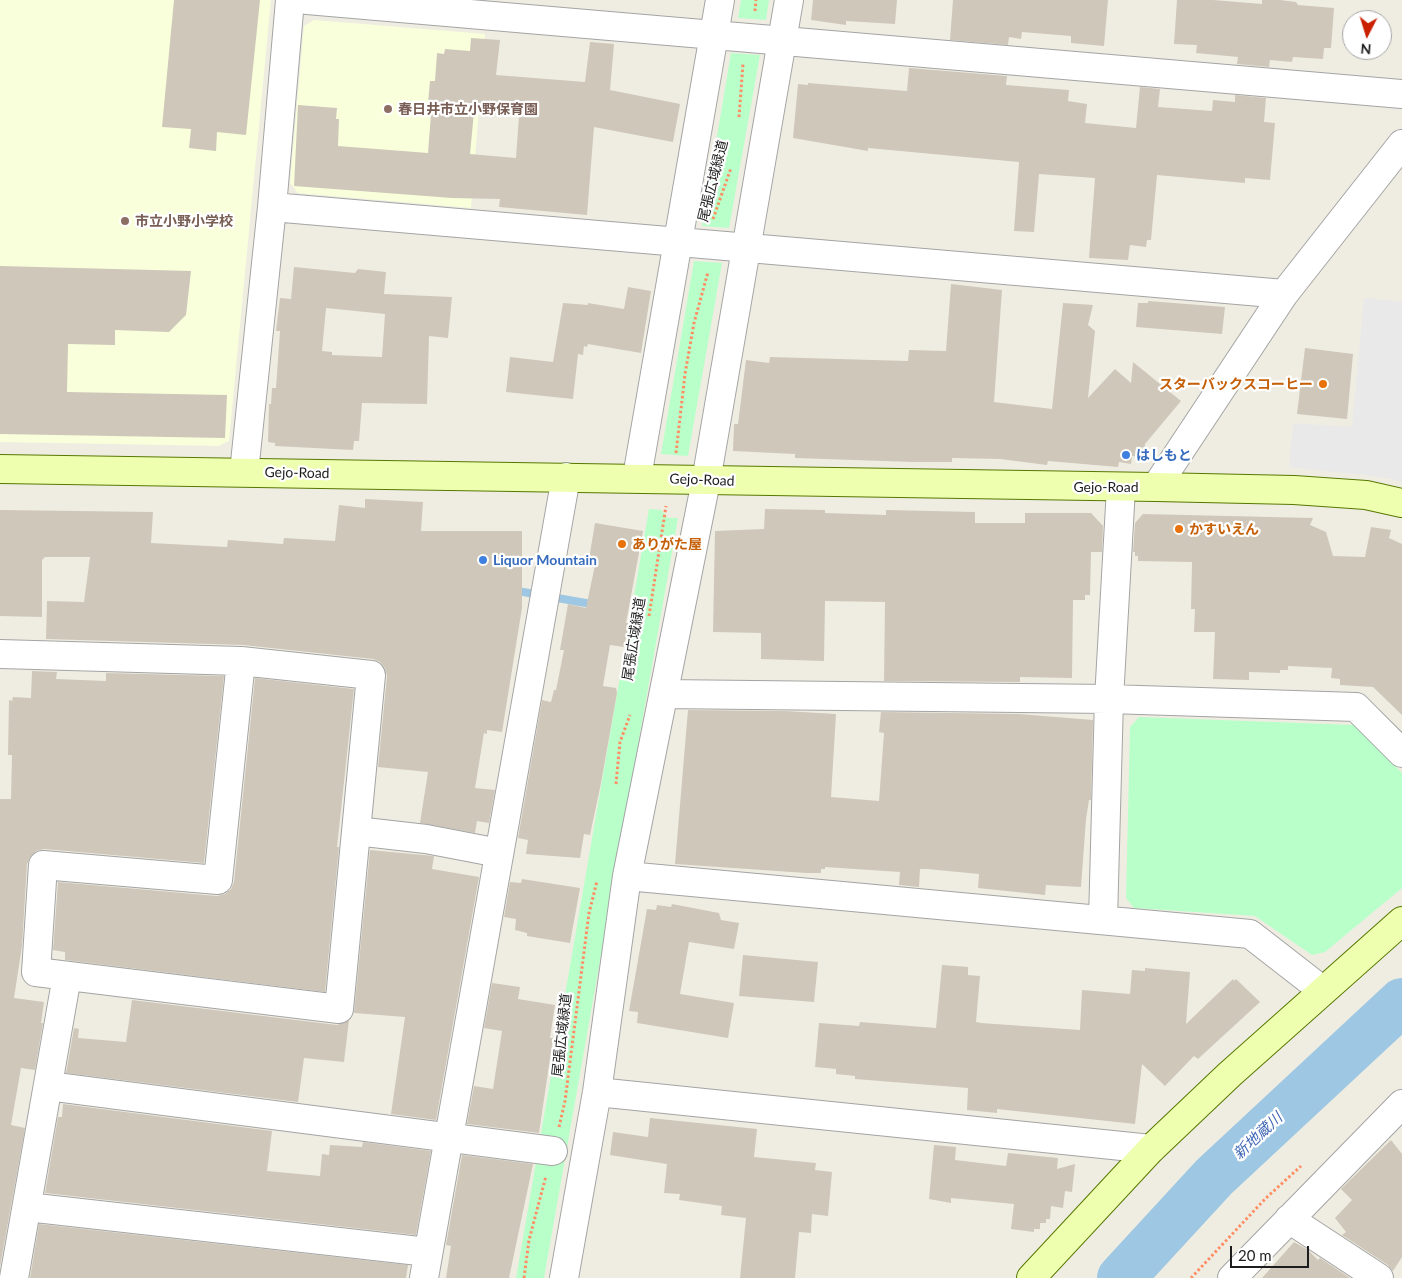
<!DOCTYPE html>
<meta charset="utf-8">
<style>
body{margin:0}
#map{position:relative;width:1402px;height:1278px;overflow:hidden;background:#efede2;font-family:Lato,sans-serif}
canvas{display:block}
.north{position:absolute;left:1342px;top:10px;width:50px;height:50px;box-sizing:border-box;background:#fff;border:1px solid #a5a5a5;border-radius:50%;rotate:185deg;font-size:14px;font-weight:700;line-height:20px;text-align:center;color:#1d1d1d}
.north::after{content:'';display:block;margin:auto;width:18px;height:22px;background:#ca2100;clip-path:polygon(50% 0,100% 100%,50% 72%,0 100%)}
.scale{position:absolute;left:1230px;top:1246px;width:79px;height:22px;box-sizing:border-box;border:2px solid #1d1d1d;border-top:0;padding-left:6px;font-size:15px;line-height:18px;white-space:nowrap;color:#1d1d1d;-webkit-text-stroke:4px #fff;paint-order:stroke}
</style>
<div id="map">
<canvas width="1402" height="1278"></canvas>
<div class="north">N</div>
<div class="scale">20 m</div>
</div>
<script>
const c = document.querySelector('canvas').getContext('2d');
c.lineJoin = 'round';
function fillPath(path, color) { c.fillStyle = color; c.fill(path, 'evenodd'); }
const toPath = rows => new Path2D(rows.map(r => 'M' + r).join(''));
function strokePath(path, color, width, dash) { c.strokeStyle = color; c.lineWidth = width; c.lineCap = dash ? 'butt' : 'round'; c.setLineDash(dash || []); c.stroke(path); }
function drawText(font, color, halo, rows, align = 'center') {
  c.font = font + ' Lato,"Noto Sans JP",sans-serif'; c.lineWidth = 4.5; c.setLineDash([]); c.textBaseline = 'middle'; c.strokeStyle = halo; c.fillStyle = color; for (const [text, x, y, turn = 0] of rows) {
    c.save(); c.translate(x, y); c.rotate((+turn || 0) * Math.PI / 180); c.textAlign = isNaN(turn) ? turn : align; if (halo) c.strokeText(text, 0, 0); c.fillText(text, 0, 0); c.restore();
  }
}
fillPath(toPath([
 [0,0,271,0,229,441,219,446,0,442],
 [314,20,485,34,471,208,298,193,290,183,304,26]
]), '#f9ffdb');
fillPath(toPath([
 [741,0,769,0,766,20,738,18],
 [731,53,760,55,729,228,702,226],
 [694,261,722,263,688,456,661,454],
 [649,509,661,510,668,518,678,518,544,1278,516,1278],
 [1139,717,1355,725,1402,773,1402,888,1325,952,1312,955,1255,916,1134,908,1126,898,1130,727]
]), '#b9ffca');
fillPath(toPath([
 [1364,298,1402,302,1402,482,1382,477,1289,467,1293,423,1352,427]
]), '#e9e9e9');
strokePath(toPath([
 [512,590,597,605]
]), '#9dc7e2', 8);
strokePath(toPath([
 [1121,1278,1214,1177,1402,1002]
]), '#9dc7e2', 48);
fillPath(toPath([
 [174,0,260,0,246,135,217,132,216,151,189,148,191,129,162,127],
 [813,0,897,0,895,24,846,21,846,25,811,20],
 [953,0,1108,0,1104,46,1071,43,1071,36,1022,32,1021,39,1009,37,1008,45,950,40],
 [1177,0,1213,0,1262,4,1262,0,1280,0,1296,2,1298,5,1334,8,1331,48,1324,48,1323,59,1293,57,1292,62,1270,60,1269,67,1237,64,1238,57,1196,53,1197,45,1174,44],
 [471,38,500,40,496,75,585,82,590,42,614,44,610,90,680,104,673,142,594,127,587,215,499,207,500,199,452,198,294,186,298,105,337,108,336,119,339,119,338,146,428,153,431,114,427,114,430,81,435,81,437,53,444,54,445,49,470,51],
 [474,112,519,116,516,158,470,154],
 [909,68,1007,76,1006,85,1069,90,1068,101,1087,104,1085,123,1136,128,1140,87,1160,89,1158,107,1212,111,1213,100,1235,102,1235,95,1266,98,1264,122,1275,123,1270,180,1245,178,1245,183,1157,175,1151,240,1147,240,1146,247,1130,245,1128,260,1089,258,1095,178,1039,174,1034,232,1014,231,1019,162,868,148,868,151,793,138,798,84,808,85,808,83,907,91],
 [0,266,191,271,186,315,169,332,115,330,115,345,68,344,67,392,227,395,225,438,0,434],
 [294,267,355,273,358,269,386,272,384,294,452,297,448,338,429,336,427,404,362,403,359,441,354,441,353,450,275,446,275,443,268,442,269,404,271,404,272,388,276,388,280,331,276,331,280,298,291,299],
 [326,308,385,314,382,357,332,355,332,352,322,351],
 [951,284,1002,290,994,402,1052,409,1063,303,1093,305,1088,325,1095,331,1088,398,1115,369,1131,383,1133,362,1181,401,1145,444,1144,457,1132,456,1131,464,1119,462,1118,467,1048,461,1047,465,1000,459,952,458,952,462,913,462,795,458,795,454,733,451,734,424,738,424,746,360,769,363,770,357,908,361,909,350,946,351],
 [628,287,651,291,641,353,588,344,587,347,584,346,583,355,578,354,573,399,506,392,510,357,553,362,563,303,588,305,588,303,624,309],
 [1148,301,1225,307,1222,334,1136,327,1138,303,1148,303],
 [1305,348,1353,354,1347,419,1297,414],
 [365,499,423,502,421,531,522,531,522,608,502,732,487,730,487,734,484,733,475,788,495,790,489,823,477,821,475,833,420,823,428,772,378,767,387,676,385,668,380,662,373,659,243,645,46,639,47,601,84,602,90,557,45,557,42,560,42,617,0,616,0,510,153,512,151,543,227,547,228,540,283,544,284,538,335,541,339,505,365,508],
 [765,509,825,510,825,513,886,515,886,510,975,512,975,523,1025,523,1025,513,1091,513,1103,526,1102,552,1091,552,1090,595,1085,595,1085,600,1073,600,1072,678,1020,677,1020,682,884,681,885,602,825,601,824,661,761,659,761,633,713,632,715,531,764,529],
 [1143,514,1313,518,1310,525,1326,532,1333,556,1365,557,1371,527,1391,530,1389,538,1402,544,1402,715,1373,687,1340,685,1340,679,1331,678,1332,668,1288,666,1288,670,1280,670,1280,673,1249,672,1249,680,1213,679,1215,632,1194,632,1195,609,1191,609,1192,562,1138,561,1138,556,1135,556,1135,552,1133,552,1135,523],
 [595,523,643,531,626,623,629,623,624,647,610,645,603,686,616,688,617,693,601,783,590,835,584,834,580,858,526,854,528,840,518,838,542,700,551,702,554,690,556,690,564,650,560,650,568,604,586,608,596,560,589,559],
 [32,671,57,672,56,679,106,681,106,673,224,676,204,863,44,849,36,851,30,857,27,864,22,946,14,998,44,1002,41,1023,43,1023,35,1070,21,1068,11,1125,25,1128,0,1267,0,799,11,799,12,755,8,755,9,700,12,701,13,697,31,698],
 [255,678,354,689,337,847,339,847,325,992,65,960,65,952,53,950,58,882,217,896,225,894,231,889,234,882],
 [688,710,785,711,836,714,831,797,879,801,884,733,879,732,881,712,1019,714,1093,720,1091,800,1089,800,1086,819,1081,887,1046,885,1045,895,978,888,979,874,927,869,920,869,919,887,899,885,900,872,825,867,825,869,821,869,821,873,806,873,675,864],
 [370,850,434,856,432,869,479,877,436,1120,391,1114,405,1017,354,1013],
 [522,879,580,888,570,943,527,936,527,933,515,930,516,919,504,917,510,882,521,883],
 [672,904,719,913,721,920,739,923,734,949,689,942,680,994,734,1003,728,1038,637,1023,638,1012,629,1011,647,909,656,910,657,905,671,907],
 [743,955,818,962,814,1002,739,996],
 [942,965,968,967,968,975,980,976,976,1022,981,1023,1080,1030,1082,990,1130,994,1132,970,1145,971,1145,968,1190,972,1186,1024,1233,979,1234,981,1236,979,1260,1002,1198,1059,1194,1056,1165,1086,1142,1064,1135,1124,997,1109,997,1113,967,1110,968,1088,855,1079,855,1076,836,1074,836,1069,815,1067,819,1023,859,1026,860,1022,936,1028],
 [492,983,520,987,518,999,555,1005,550,1038,553,1038,539,1133,467,1124,474,1086,493,1089,502,1031,484,1028],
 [132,1000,337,1025,349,1020,344,1062,304,1058,298,1102,66,1073,74,1028,79,1029,78,1038,126,1042],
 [63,1104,272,1131,267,1171,320,1176,322,1154,329,1155,330,1145,362,1147,363,1142,431,1151,416,1235,45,1193,58,1117,62,1117],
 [650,1118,757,1129,754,1157,816,1163,815,1170,832,1172,828,1216,812,1214,811,1233,799,1232,795,1278,740,1278,746,1218,721,1215,722,1206,679,1200,680,1194,664,1193,667,1164,610,1155,613,1132,648,1137],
 [1391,1140,1402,1154,1402,1257,1393,1271,1388,1265,1342,1235,1346,1232,1335,1218,1352,1200,1341,1189],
 [934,1145,956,1147,955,1160,1006,1166,1008,1153,1058,1158,1057,1169,1075,1164,1072,1192,1065,1191,1063,1208,1051,1206,1050,1219,1046,1219,1046,1223,1040,1223,1040,1229,1034,1229,1034,1232,1011,1229,1014,1204,951,1198,951,1203,929,1199],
 [462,1155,533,1164,509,1278,446,1278,451,1246,446,1245],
 [39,1224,408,1265,406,1278,30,1278],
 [1294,1242,1308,1250,1318,1260,1320,1258,1350,1278,1262,1278]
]), '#cfc7ba');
const street = toPath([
 [307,0,1402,94],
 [272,207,1284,294],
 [244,472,272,207,290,0],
 [637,477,720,0],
 [1156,487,1284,294,1402,144],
 [0,654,241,661,371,675,339,1009,36,972,43,865,218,880,241,661],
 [664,694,1109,699,1356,707,1402,753],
 [356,831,426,839,499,853],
 [627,876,1250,934,1322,990],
 [1103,920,1109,699,1121,488],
 [48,1086,553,1151],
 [597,1092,1151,1149],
 [27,1207,428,1252],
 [1289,1219,1379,1278],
 [14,1278,67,976],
 [424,1278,566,477],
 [564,1278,597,1092,627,876,706,481,789,0],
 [1232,1278,1402,1104]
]);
const secondary = toPath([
 [0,469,1156,487,1294,490,1366,495,1402,503],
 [1031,1278,1151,1149,1230,1074,1402,921]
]);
strokePath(street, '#a4a4a4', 30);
strokePath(secondary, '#577800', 30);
strokePath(toPath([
 [755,11,756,0],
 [739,117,743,64],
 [713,219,731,168],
 [676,453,685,374,694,323,708,272],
 [649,616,666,506],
 [616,784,620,742,630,715],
 [559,1127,565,1101,589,913,597,881],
 [524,1278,529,1240,546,1176],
 [1191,1278,1266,1198,1301,1166]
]), '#ff8d63', 3, [2.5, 2.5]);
strokePath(street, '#fff', 28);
strokePath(secondary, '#eeffb0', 28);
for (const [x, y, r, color] of [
 [388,109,5,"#8d6e63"],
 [125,221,5,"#8d6e63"],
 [1323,384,5,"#e8710a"],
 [1126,455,5,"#3f7fe0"],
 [1179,529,5,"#e8710a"],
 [622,544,5,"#e8710a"],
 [483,560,5,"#3f7fe0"]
]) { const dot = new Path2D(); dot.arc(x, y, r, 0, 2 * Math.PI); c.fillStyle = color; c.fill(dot); strokePath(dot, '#fff', 2); }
drawText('bold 14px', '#785e54', '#fff', [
 ["春日井市立小野保育園",398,109],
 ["市立小野小学校",135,221]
], 'left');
drawText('14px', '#1d1d1d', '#fff', [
 ["尾張広域緑道",713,181,-76],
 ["Gejo-Road",297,473,1],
 ["Gejo-Road",702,480,2],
 ["Gejo-Road",1106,487],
 ["尾張広域緑道",634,639,-81],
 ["尾張広域緑道",562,1035,-84]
]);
drawText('bold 14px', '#c56008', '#fff', [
 ["スターバックスコーヒー",1313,384,"right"],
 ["かすいえん",1189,529],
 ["ありがた屋",632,544]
], 'left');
drawText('bold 14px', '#366cbe', '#fff', [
 ["はしもと",1136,455],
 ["Liquor Mountain",493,560]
], 'left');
drawText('italic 15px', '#4067b6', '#fff', [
 ["新地蔵川",1258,1136,-43]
]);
</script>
